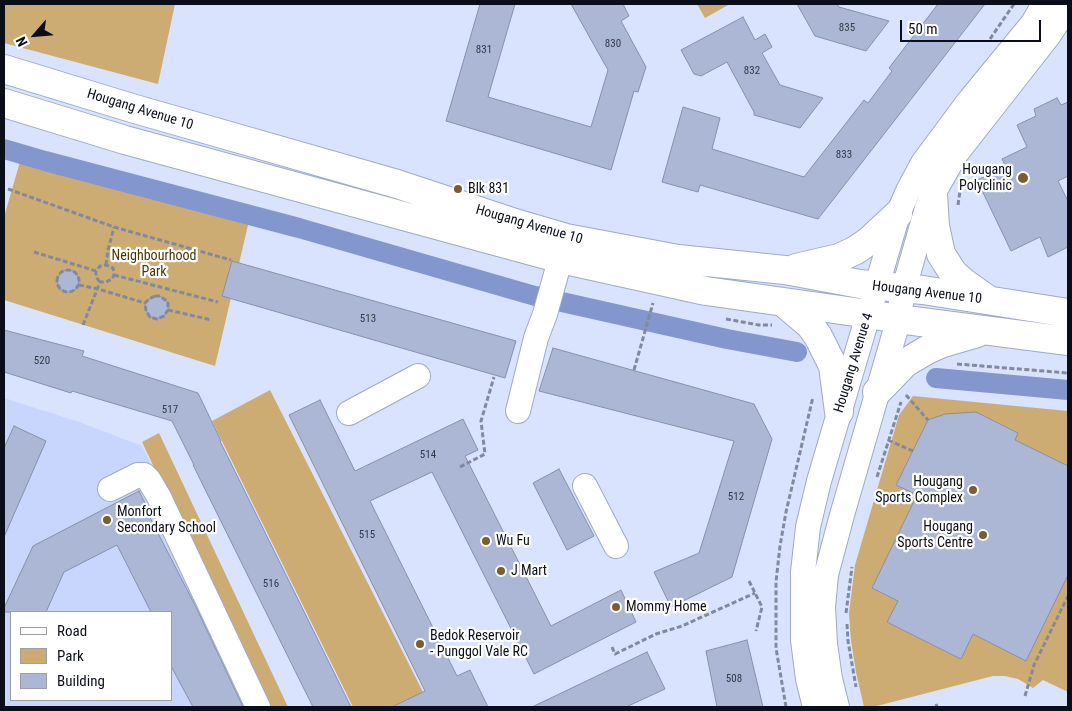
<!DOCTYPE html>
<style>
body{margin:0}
#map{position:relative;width:1072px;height:711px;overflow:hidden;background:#d9e3fd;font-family:"Roboto Condensed",sans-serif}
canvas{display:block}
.frame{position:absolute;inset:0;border:5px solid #0a0e18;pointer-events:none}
.legend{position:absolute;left:10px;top:611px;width:162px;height:90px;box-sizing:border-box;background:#fff;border:1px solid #9d9fa3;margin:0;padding:6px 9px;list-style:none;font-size:15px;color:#0a0e18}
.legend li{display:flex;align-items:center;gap:10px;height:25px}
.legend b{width:25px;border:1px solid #9d9fa3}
.north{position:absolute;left:10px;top:10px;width:50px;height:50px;-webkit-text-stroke:4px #fff;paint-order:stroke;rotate:243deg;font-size:14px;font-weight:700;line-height:20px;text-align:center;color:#0a0e18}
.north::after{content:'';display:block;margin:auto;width:18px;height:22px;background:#0a0e18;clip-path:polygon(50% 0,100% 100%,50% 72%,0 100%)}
.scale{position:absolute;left:900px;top:20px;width:141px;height:22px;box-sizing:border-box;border:2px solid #0a0e18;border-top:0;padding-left:6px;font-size:15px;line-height:18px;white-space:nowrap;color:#0a0e18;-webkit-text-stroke:4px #fff;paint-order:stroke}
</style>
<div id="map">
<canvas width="1072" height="711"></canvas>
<div class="frame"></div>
<ul class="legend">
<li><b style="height:6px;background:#fff"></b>Road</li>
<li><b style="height:14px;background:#cdac74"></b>Park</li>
<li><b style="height:14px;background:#acb7d6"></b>Building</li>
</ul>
<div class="north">N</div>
<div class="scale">50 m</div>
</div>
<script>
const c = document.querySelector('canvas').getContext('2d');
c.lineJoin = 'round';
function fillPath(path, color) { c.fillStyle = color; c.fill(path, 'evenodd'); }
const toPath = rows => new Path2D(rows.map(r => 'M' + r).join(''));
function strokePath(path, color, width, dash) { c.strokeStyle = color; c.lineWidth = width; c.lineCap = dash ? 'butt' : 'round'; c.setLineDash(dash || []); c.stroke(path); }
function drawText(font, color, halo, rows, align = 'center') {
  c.font = font + ' "Roboto Condensed",sans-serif'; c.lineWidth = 4.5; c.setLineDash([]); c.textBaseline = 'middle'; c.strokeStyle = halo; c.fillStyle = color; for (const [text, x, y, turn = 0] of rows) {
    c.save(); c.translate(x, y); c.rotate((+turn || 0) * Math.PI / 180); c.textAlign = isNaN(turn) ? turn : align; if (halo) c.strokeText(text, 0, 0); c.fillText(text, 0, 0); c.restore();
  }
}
fillPath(toPath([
 [4,398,79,422,142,446,269,707,4,707],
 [11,612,171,612,171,700,11,700]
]), '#c8d6fd');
fillPath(toPath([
 [4,4,175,4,158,84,4,43],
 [697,4,730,4,705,18],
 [24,148,252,208,215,366,4,300,4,217],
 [270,390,423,692,392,707,353,707,212,421],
 [913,396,1068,411,1068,692,1043,680,1033,688,1018,679,1005,676,993,676,873,707,864,707,856,672,851,641,849,613,855,565,899,415],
 [159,433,288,707,268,707,142,442]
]), '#cdac74');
strokePath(toPath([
 [4,149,45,161,299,228,535,296,727,339,797,352],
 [936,378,1068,390]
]), '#8396cd', 20);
const building = toPath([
 [480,4,515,4,488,97,591,127,608,70,571,4,623,4,629,16,621,21,646,67,638,92,634,91,611,170,446,121,480,4],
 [797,4,837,4,839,7,889,21,866,51,815,36,797,4],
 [938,4,985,4,818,219,700,185,698,192,662,182,683,107,720,118,712,149,804,177,864,100,868,103,892,71,889,68,938,4],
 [743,17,755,40,765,34,772,47,762,53,780,85,823,98,800,128,754,115,754,112,727,62,701,76,694,74,681,50,743,17],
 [1057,98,1061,105,1068,102,1068,176,1058,181,1068,201,1068,247,1048,257,1040,237,1011,251,977,180,1006,167,1002,159,1027,147,1017,125,1036,116,1034,109,1057,98],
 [232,261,516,341,505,378,222,296,232,261],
 '57 281a11 11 0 1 1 22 0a11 11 0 1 1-22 0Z',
 [155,296,160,296,168,302,168,310,164,316,157,319,150,317,146,311,145,303,149,299,155,296],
 [4,330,84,351,82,356,198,393,221,441,220,441,351,707,313,707,193,465,194,465,172,421,72,391,71,393,4,372,4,330],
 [553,348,754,404,772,439,732,577,671,607,654,572,699,553,734,441,539,391,553,348],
 [320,400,355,471,463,419,478,450,465,456,551,626,621,590,636,622,534,674,432,472,370,501,457,676,470,670,488,707,392,707,425,691,289,415,320,400],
 [976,412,1018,433,1015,440,1068,466,1068,575,1026,661,973,634,961,659,887,622,898,601,872,588,917,495,896,485,928,420,945,414,976,412],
 [14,426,46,441,4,537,4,448,14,426],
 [559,469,594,536,567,550,533,483,559,469],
 [139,491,146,505,144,506,196,607,243,707,193,707,171,666,171,612,151,612,117,545,64,572,46,612,4,612,4,608,33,546,139,491],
 [747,640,763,707,717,707,706,651,747,640],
 [647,652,665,689,626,707,532,707,647,652]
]);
fillPath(building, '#acb7d6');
strokePath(building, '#8590ad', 1);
const minor = toPath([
 [518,411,536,338,545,314,565,242],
 [349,413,418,376],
 [585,486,616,546],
 [110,489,138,475,144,475,149,480,159,497,258,707],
 [815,707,808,679,803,640,803,572,808,527,819,481,898,214,908,191,923,163,969,101,1033,23,1044,4],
 [837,707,830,679,825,644,823,607,826,575,842,515,895,332,904,288,927,208,933,194,955,155,1049,35,1068,6]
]);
const major = toPath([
 [4,69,135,109,397,184,518,224,566,238,678,259,785,270,860,284,923,290,1068,313],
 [4,103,125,140,561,259,706,291,869,314,898,319,1068,341],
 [933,194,935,226,941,254,953,273,963,282,987,299],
 [796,268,839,258,856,250,869,241,898,214],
 [783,302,810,325,818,336,833,366,839,412],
 [877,392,905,363,927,350,943,343,977,333]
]);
strokePath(minor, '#9faac9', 26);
strokePath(major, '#9faac9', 30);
strokePath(toPath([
 [990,39,1014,4],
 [8,189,114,227,231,260],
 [958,205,960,191],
 [34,252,96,271],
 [106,265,108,250,114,227],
 '57 281a11 11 0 1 1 22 0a11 11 0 1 1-22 0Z',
 [114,275,218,302],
 [79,285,98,289,145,303],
 [155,296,160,296,168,302,168,310,164,316,157,319,150,317,146,311,145,303,149,299,155,296],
 [168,310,212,320],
 [726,319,759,325,772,325],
 [83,325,100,282,106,282,112,279,114,275,113,268,106,265,100,266,96,271,96,277,100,282],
 [957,364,1068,373],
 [634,370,653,303],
 [906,395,928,420],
 [888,440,913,451],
 [460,467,485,454,481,421,494,377],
 [877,477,901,402],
 [749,581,762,607,756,631],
 [846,613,852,567],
 [847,624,848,641,856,687],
 [612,647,615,654,656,634,682,626,755,593],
 [1025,696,1034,665,1068,596],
 [936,704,937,707],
 [786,707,776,648,776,582,780,546,786,512,813,397]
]), '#82899d', 3, [5, 2.5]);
strokePath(minor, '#fff', 24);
strokePath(major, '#fff', 28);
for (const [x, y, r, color] of [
 [1023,178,6,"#785e30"],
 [458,189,5,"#785e30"],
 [973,490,5,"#785e30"],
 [107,520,5,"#785e30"],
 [983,535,5,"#785e30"],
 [486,541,5,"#785e30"],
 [501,571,5,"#785e30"],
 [616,607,5,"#785e30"],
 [420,644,5,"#785e30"]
]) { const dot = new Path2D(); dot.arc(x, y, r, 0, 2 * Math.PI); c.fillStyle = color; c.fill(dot); strokePath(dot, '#fff', 2); }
drawText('11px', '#323848', null, [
 ["835",847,28],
 ["830",613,44],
 ["831",484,50],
 ["832",752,71],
 ["833",844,155],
 ["513",368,319],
 ["520",42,361],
 ["517",170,410],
 ["514",428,455],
 ["512",736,497],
 ["515",367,535],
 ["516",271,584],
 ["508",734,679]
]);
drawText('14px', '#0a0e18', '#fff', [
 ["Hougang Avenue 10",140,110,17],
 ["Hougang Avenue 10",529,225,16],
 ["Hougang Avenue 10",927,293,7],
 ["Hougang Avenue 4",854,363,-73]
]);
drawText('14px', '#0a0e18', '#fff', [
 ["Hougang",1012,170,"right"],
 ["Polyclinic",1012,186,"right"],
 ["Blk 831",468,189],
 ["Hougang",963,482,"right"],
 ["Sports Complex",963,498,"right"],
 ["Monfort",117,512],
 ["Secondary School",117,528],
 ["Hougang",973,527,"right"],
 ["Sports Centre",973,543,"right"],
 ["Wu Fu",496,541],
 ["J Mart",511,571],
 ["Mommy Home",626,607],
 ["Bedok Reservoir",430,636],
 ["- Punggol Vale RC",430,652]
], 'left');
drawText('14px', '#4c3503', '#fff', [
 ["Neighbourhood",154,256],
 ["Park",154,272]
]);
</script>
